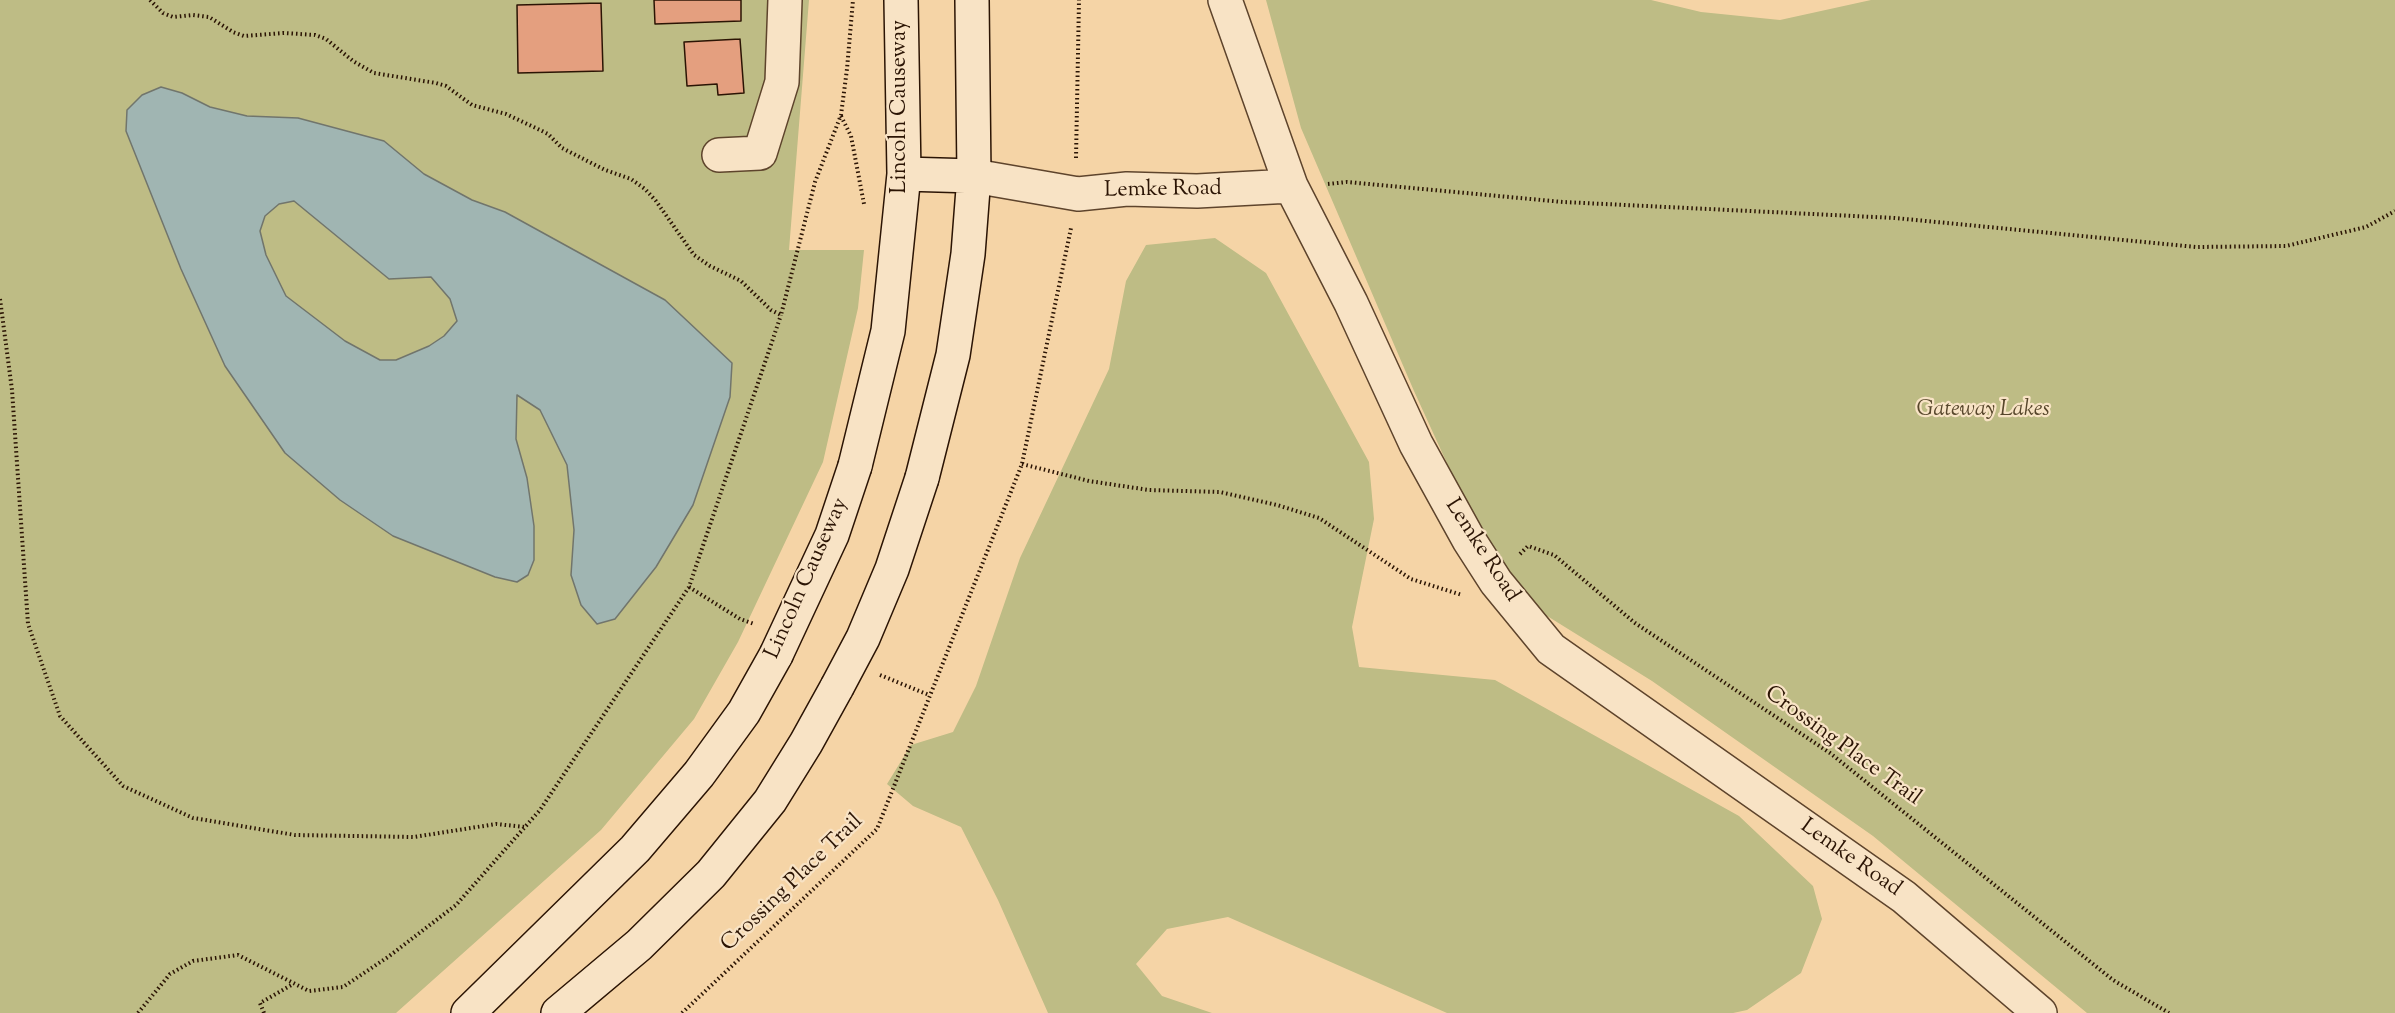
<!DOCTYPE html>
<style>
body{margin:0}
canvas{display:block;background:#f5d4a6}
</style>
<canvas width="2395" height="1013"></canvas>
<script>
const c = document.querySelector('canvas').getContext('2d');
c.lineJoin = 'round';
function fillPath(path, color) { c.fillStyle = color; c.fill(path, 'evenodd'); }
const toPath = rows => new Path2D(rows.map(r => 'M' + r).join(''));
function strokePath(path, color, width, dash) { c.strokeStyle = color; c.lineWidth = width; c.lineCap = dash ? 'butt' : 'round'; c.setLineDash(dash || []); c.stroke(path); }
function drawText(font, color, halo, rows, align = 'center') {
  c.font = font + ' "Sorts Mill Goudy",serif'; c.lineWidth = 4.5; c.setLineDash([]); c.textBaseline = 'middle'; c.strokeStyle = halo; c.fillStyle = color; for (const [text, x, y, turn = 0] of rows) {
    c.save(); c.translate(x, y); c.rotate((+turn || 0) * Math.PI / 180); c.textAlign = isNaN(turn) ? turn : align; if (halo) c.strokeText(text, 0, 0); c.fillText(text, 0, 0); c.restore();
  }
}
fillPath(toPath([
 [0,0,809,0,789,250,864,250,858,308,823,462,738,642,694,719,601,830,396,1013,0,1013],
 [1266,0,1651,0,1701,12,1780,20,1871,0,2395,0,2395,1013,2087,1013,1873,836,1652,681,1531,606,1487,551,1414,391,1301,128],
 [1215,238,1266,273,1369,462,1374,519,1352,627,1359,667,1495,680,1739,816,1813,886,1822,919,1801,973,1747,1010,1733,1013,1447,1013,1228,917,1167,929,1136,964,1162,996,1212,1013,1048,1013,998,900,961,827,913,806,887,784,911,745,953,732,976,686,1020,558,1109,369,1126,281,1146,245]
]), '#bebc85');
const water = toPath([
 [161,87,182,93,210,107,247,116,298,118,384,141,424,174,472,200,505,212,665,300,732,363,730,397,693,505,656,567,615,619,597,624,581,605,571,575,574,530,567,465,540,410,517,395,516,439,527,478,534,526,534,560,528,575,517,582,495,577,393,536,340,500,285,453,225,366,181,269,126,131,127,110,142,95,161,87],
 [294,201,389,279,431,277,450,299,457,321,444,336,429,346,396,360,380,360,345,341,286,296,266,255,260,231,265,216,279,204,294,201]
]);
fillPath(water, '#a0b5b2');
strokePath(water, '#71756c', 1.5);
const building = toPath([
 [654,0,741,0,741,21,655,24,654,0],
 [601,3,603,71,518,73,517,5,601,3],
 [740,39,744,93,718,95,717,84,687,86,684,42,740,39]
]);
fillPath(building, '#e49f7f');
strokePath(building, '#2b1404', 1.5);
const minor = toPath([
 [1225,0,1291,186,1351,303,1416,444,1469,540,1496,582,1551,649,1904,897,2040,1013],
 [719,155,760,153,782,82,785,0],
 [974,176,1078,194,1127,189,1197,191,1291,186]
]);
const secondary = toPath([
 [904,174,974,176],
 [855,466,888,331,904,174,901,0],
 [922,478,953,355,968,254,974,176,972,0],
 [468,1013,635,849,699,774,744,712,776,655],
 [558,1013,639,945,711,874,770,801,806,743,837,687]
]);
strokePath(minor, '#5e442c', 36);
strokePath(secondary, '#2b1404', 36);
strokePath(toPath([
 [150,0,163,13,173,17,193,15,209,17,233,32,244,36,284,33,315,35,326,39,353,61,374,73,436,83,446,86,472,105,506,114,540,130,548,134,562,148,605,170,631,179,645,189,656,201,694,255,710,266,741,281,771,310,781,315,815,182,841,115,847,69,853,0],
 [841,116,851,136,864,204],
 [1076,158,1079,0],
 [1328,184,1347,182,1563,202,1895,218,2196,247,2286,246,2366,227,2395,211],
 [0,299,12,390,28,624,60,716,123,786,193,818,295,835,414,837,496,824,525,827],
 [1022,464,1089,481,1149,490,1220,492,1277,505,1319,518,1411,579,1462,595],
 [1520,554,1528,546,1554,555,1635,623,1830,753,2113,980,2169,1013],
 [689,587,740,619,754,624],
 [880,675,929,695],
 [138,1013,170,974,193,961,238,955,309,991,343,987,388,957,456,905,540,810,689,587,781,315],
 [264,1013,260,1003,293,984],
 [682,1013,877,829,1022,464,1071,228]
]), '#2b1404', 4, [1.5, 3]);
strokePath(minor, '#f8e3c5', 33);
strokePath(secondary, '#f8e3c5', 33);
const secondaryBridge = toPath([
 [776,655,832,535,855,466],
 [837,687,863,638,892,569,922,478]
]);
strokePath(secondaryBridge, '#2b1404', 36, []);
strokePath(secondaryBridge, '#f8e3c5', 33);
drawText('22px', '#2b1404', '#f8e3c5', [
 ["Lincoln Causeway",901,107,-90],
 ["Lemke Road",1163,191,-1],
 ["Lemke Road",1481,551,57],
 ["Lincoln Causeway",808,579,-66],
 ["Crossing Place Trail",1842,747,36],
 ["Lemke Road",1850,859,35],
 ["Crossing Place Trail",793,884,-44]
]);
drawText('italic 22px', '#57462b', '#f8e3c5', [
 ["Gateway Lakes",1983,411]
]);
</script>
